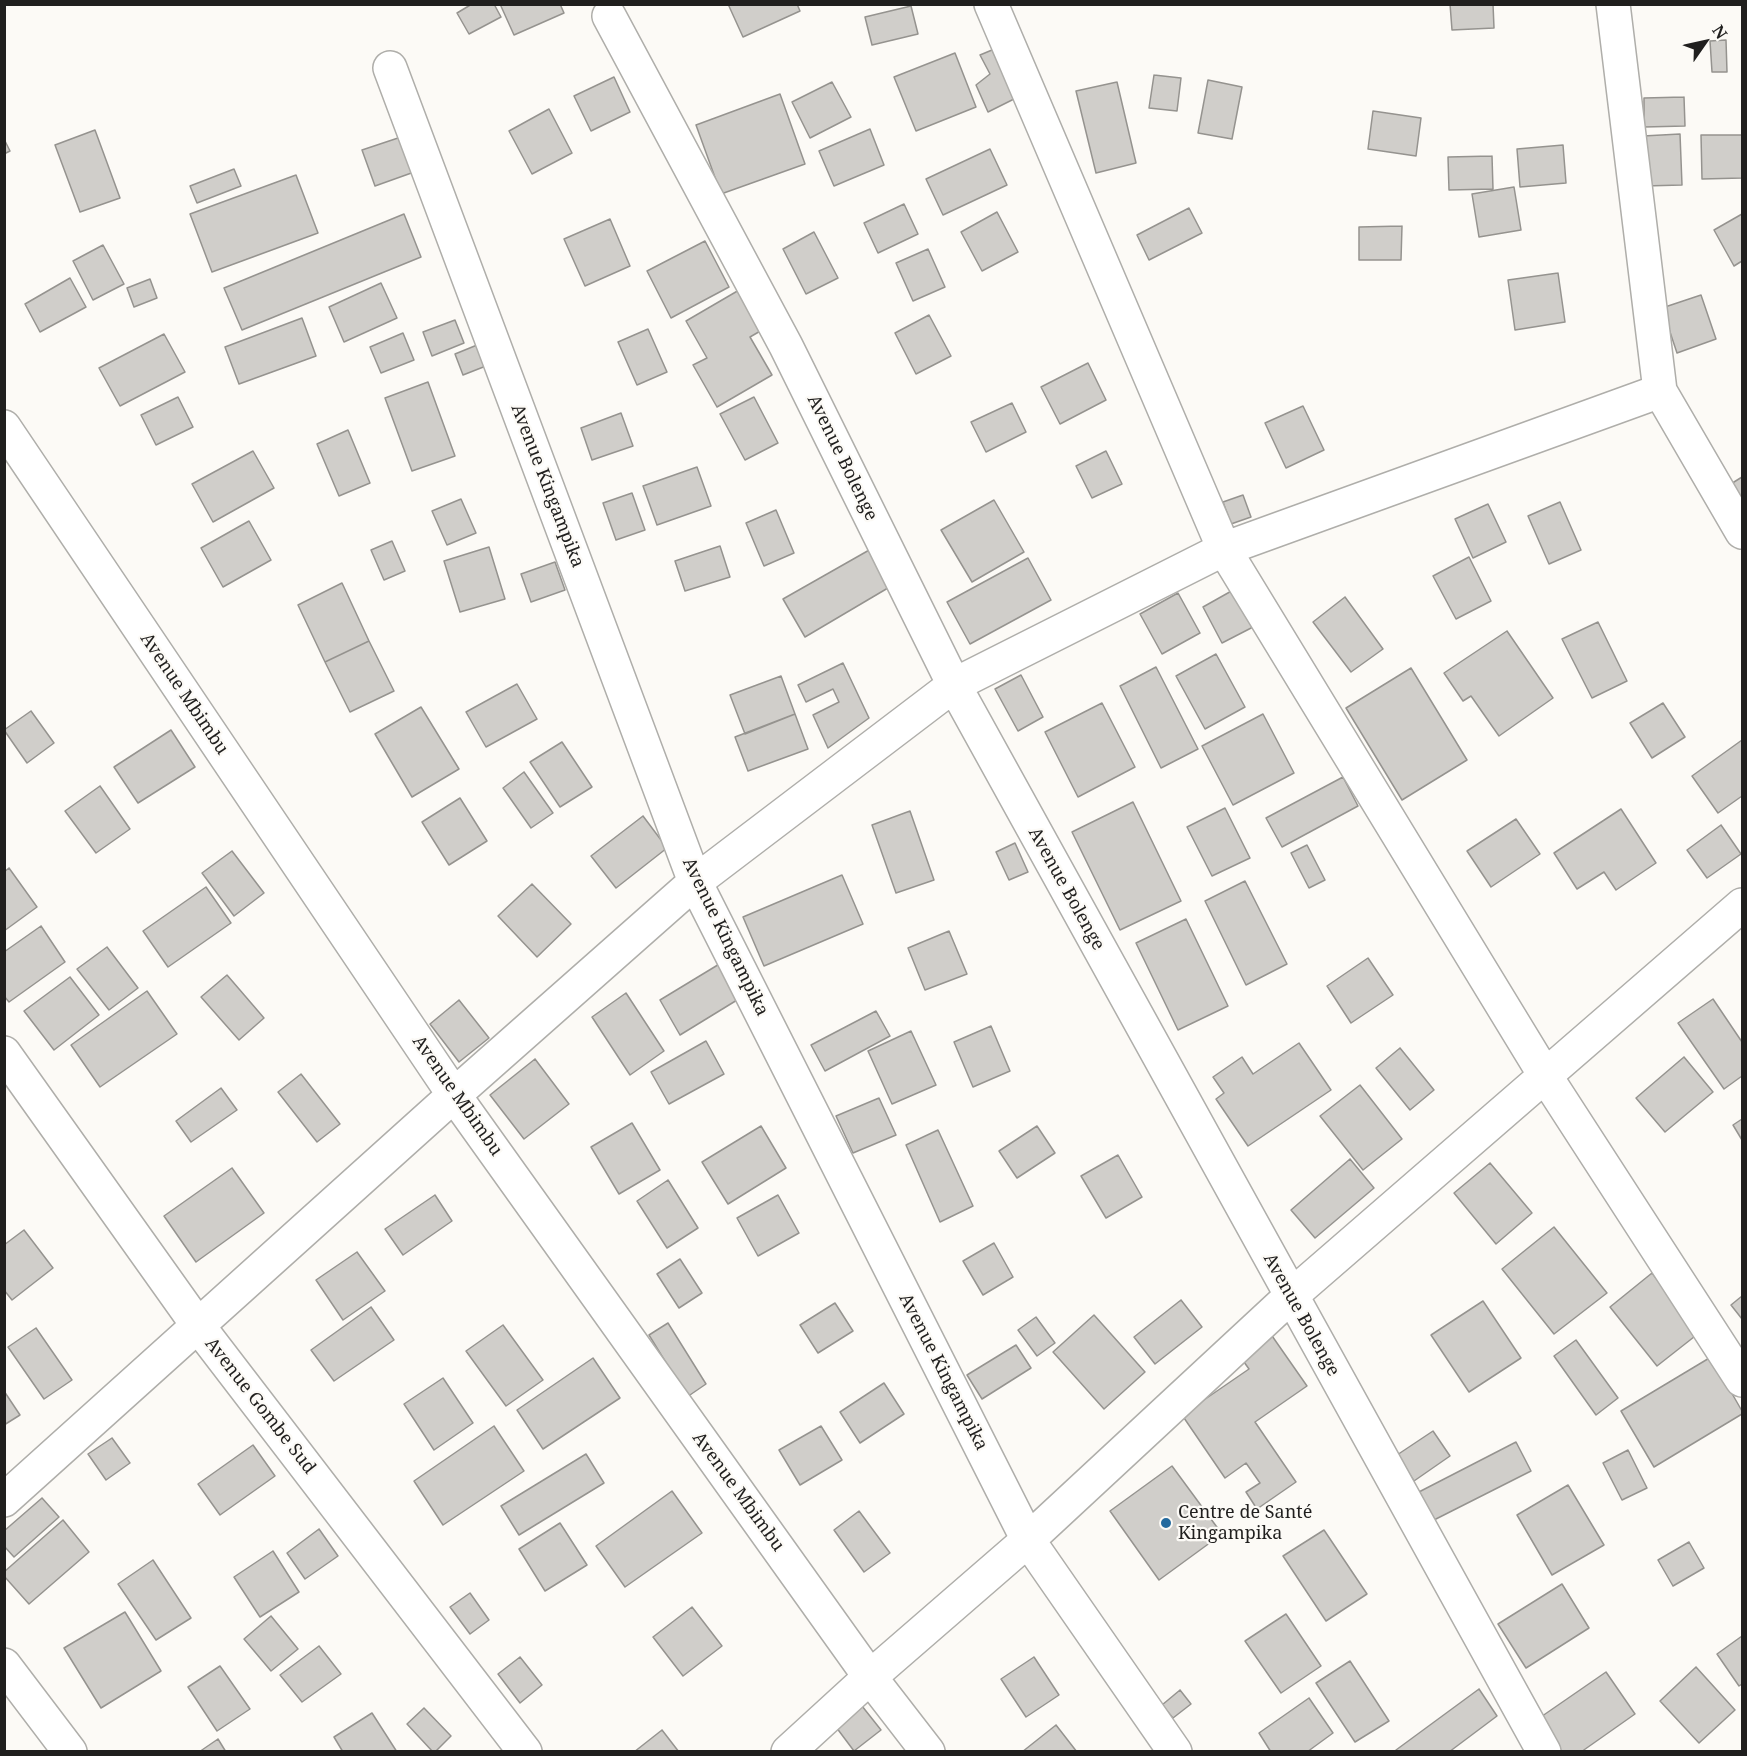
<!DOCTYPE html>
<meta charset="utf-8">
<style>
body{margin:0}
#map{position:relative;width:1747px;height:1756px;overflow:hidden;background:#fcfaf6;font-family:"Noto Serif",serif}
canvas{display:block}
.frame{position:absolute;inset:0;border:6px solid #201f1e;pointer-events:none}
.north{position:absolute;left:1675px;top:12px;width:60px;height:60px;-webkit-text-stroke:4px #fcfaf6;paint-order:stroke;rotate:56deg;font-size:16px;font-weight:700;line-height:24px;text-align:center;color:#201f1e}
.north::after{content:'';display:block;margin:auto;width:21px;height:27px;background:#201f1e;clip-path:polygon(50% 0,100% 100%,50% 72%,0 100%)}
</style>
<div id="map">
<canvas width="1747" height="1756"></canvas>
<div class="frame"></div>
<div class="north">N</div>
</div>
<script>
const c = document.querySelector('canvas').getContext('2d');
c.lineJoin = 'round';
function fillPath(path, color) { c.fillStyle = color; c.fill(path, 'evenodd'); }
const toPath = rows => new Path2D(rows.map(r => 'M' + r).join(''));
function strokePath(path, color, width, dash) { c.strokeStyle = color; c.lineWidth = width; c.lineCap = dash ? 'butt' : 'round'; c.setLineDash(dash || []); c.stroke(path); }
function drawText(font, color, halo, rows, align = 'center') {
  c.font = font + ' "Noto Serif",serif'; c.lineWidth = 4.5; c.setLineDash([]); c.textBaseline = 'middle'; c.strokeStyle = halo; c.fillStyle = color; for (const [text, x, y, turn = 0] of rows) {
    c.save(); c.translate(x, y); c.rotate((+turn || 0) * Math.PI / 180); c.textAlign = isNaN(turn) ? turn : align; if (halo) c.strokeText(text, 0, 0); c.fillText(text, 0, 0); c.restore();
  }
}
const building = toPath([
 [472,4,494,4,501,17,469,34,457,13,472,4],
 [500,4,560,4,564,13,514,35,500,4],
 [728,4,797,4,800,11,743,37,728,4],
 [1450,4,1493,4,1494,28,1452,30,1450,4],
 [911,6,918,34,872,45,865,17,911,6],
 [1726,40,1727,72,1712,72,1710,41,1726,40],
 [992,50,1016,98,988,112,976,85,990,74,980,55,992,50],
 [955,53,976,107,916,131,894,77,955,53],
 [1154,75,1181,78,1177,111,1149,108,1154,75],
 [614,77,630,112,591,131,574,96,614,77],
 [1208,80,1242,87,1232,139,1198,133,1208,80],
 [832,82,851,117,810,138,792,102,832,82],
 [1117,82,1136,163,1096,173,1076,91,1117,82],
 [780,94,805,164,721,194,696,125,780,94],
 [1684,97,1685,126,1644,127,1644,98,1684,97],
 [549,109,572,153,532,174,509,131,549,109],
 [1373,111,1421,118,1416,156,1368,149,1373,111],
 [870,129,884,165,834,186,819,151,870,129],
 [95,130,120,198,80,212,55,145,95,130],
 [1680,134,1682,185,1644,186,1643,136,1680,134],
 [1701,135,1742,135,1742,178,1702,179,1701,135],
 [404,136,417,171,375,186,362,150,404,136],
 [4,139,10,151,4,154,4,139],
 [1563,145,1566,183,1520,187,1517,149,1563,145],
 [990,149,1007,185,943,215,926,179,990,149],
 [1492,156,1493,189,1449,190,1448,157,1492,156],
 [234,169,241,186,197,203,190,186,234,169],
 [296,175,318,233,212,272,190,214,296,175],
 [1514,187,1521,230,1479,237,1472,194,1514,187],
 [904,204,918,234,878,253,864,223,904,204],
 [1189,208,1202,233,1149,260,1137,235,1189,208],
 [997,212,1018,252,982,271,961,232,997,212],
 [404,214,421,257,242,330,224,288,404,214],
 [1742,214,1742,261,1734,266,1714,230,1742,214],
 [610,219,630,266,585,286,564,239,610,219],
 [1402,226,1401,260,1359,260,1359,227,1402,226],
 [814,232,838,278,806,294,783,249,814,232],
 [705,241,729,287,671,318,647,271,705,241],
 [103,245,124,284,93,300,73,261,103,245],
 [928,249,945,287,913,301,896,263,928,249],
 [1558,273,1565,322,1515,330,1508,280,1558,273],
 [70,278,86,307,40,332,25,304,70,278],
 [150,279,157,298,134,307,127,288,150,279],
 [381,283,397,318,344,342,329,307,381,283],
 [746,286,769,326,750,337,772,375,717,407,693,365,707,358,686,321,746,286],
 [1701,295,1716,339,1677,353,1662,308,1701,295],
 [929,315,951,356,916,374,895,333,929,315],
 [302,318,316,356,239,384,225,347,302,318],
 [455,320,464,343,432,356,423,332,455,320],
 [648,329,667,372,637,385,618,342,648,329],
 [403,333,414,360,381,373,370,347,403,333],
 [164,334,185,372,120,406,99,368,164,334],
 [482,343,491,364,463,375,455,354,482,343],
 [1088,363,1106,400,1060,424,1041,387,1088,363],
 [428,382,455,456,412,471,385,398,428,382],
 [178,397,193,427,156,445,141,415,178,397],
 [754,397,778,443,745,460,720,414,754,397],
 [1012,403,1026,432,986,452,971,422,1012,403],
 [1303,406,1324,450,1286,468,1265,423,1303,406],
 [621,413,633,446,592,460,581,428,621,413],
 [348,430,370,483,339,496,317,444,348,430],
 [253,451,274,488,213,522,192,484,253,451],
 [1106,451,1122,484,1092,498,1076,466,1106,451],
 [697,467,711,506,657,525,643,486,697,467],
 [1742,477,1742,515,1726,487,1742,477],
 [632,493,645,530,616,540,603,503,632,493],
 [1243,495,1251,517,1231,524,1223,502,1243,495],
 [461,499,476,533,447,545,432,511,461,499],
 [994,500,1024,552,972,582,941,530,994,500],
 [1560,502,1581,550,1549,564,1528,516,1560,502],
 [1488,504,1506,542,1473,558,1455,519,1488,504],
 [776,510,794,553,764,566,746,523,776,510],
 [249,521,271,560,223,587,201,548,249,521],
 [392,541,405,571,384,580,371,550,392,541],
 [720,546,730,577,685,591,675,561,720,546],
 [489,547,505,599,460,612,444,561,489,547],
 [871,549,893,585,805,637,783,599,871,549],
 [1469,557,1491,601,1456,619,1433,576,1469,557],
 [1028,558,1051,600,970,644,947,602,1028,558],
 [555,562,565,590,531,602,521,574,555,562],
 [342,583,369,641,325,662,298,605,342,583],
 [1235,589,1255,626,1222,643,1203,607,1235,589],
 [1178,593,1200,633,1162,654,1140,614,1178,593],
 [1345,597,1383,649,1351,672,1313,622,1345,597],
 [1598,622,1627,681,1592,698,1562,639,1598,622],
 [1507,631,1553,698,1499,736,1471,696,1463,701,1444,673,1507,631],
 [369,641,394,691,350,712,325,662,369,641],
 [1216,654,1245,707,1205,729,1176,676,1216,654],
 [843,663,869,718,828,748,813,715,839,702,833,689,806,702,798,685,843,663],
 [1156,667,1198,749,1161,768,1120,686,1156,667],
 [1411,668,1467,760,1402,800,1346,708,1411,668],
 [1021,675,1043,717,1018,731,995,689,1021,675],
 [781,676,795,714,745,734,730,695,781,676],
 [517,684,537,719,486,747,466,712,517,684],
 [1102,703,1135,767,1078,797,1045,732,1102,703],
 [1663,703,1685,737,1652,758,1630,723,1663,703],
 [421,707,459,769,412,797,375,734,421,707],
 [31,711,54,743,27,763,4,730,31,711],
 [795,714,808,749,748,771,735,737,795,714],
 [1263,714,1294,773,1233,805,1202,746,1263,714],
 [171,730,195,767,138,803,114,767,171,730],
 [1742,740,1742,796,1718,813,1692,776,1742,740],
 [562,742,592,787,560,807,530,762,562,742],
 [524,772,553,813,531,828,503,788,524,772],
 [1343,777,1358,806,1282,847,1266,818,1343,777],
 [100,786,130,829,96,853,65,811,100,786],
 [460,798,487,841,449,865,422,822,460,798],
 [1133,802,1181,901,1120,930,1072,832,1133,802],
 [1225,808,1250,858,1212,876,1187,827,1225,808],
 [1621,809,1656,863,1616,890,1604,872,1577,889,1554,853,1621,809],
 [910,811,934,880,896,893,872,825,910,811],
 [643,816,667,848,616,888,591,856,643,816],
 [1516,819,1540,854,1491,887,1467,851,1516,819],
 [1721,825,1741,854,1707,878,1687,850,1721,825],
 [1015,843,1028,872,1009,880,996,852,1015,843],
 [1307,845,1325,880,1309,888,1291,853,1307,845],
 [232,851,264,893,234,916,202,873,232,851],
 [9,868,37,907,4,931,4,872,9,868],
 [842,875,863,924,764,966,743,917,842,875],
 [1245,881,1287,964,1246,985,1205,901,1245,881],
 [532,884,571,924,537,957,498,916,532,884],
 [206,887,231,923,168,967,143,931,206,887],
 [1186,919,1228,1006,1178,1030,1136,943,1186,919],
 [41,926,65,962,9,1002,4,996,4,952,41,926],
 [949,931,967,974,925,990,908,948,949,931],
 [107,947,138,988,109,1010,77,969,107,947],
 [1368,958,1393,995,1351,1023,1327,986,1368,958],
 [721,963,742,997,680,1035,660,1000,721,963],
 [227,975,264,1018,239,1040,201,997,227,975],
 [70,977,99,1015,54,1050,24,1011,70,977],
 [147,991,177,1034,100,1087,71,1045,147,991],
 [626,993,664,1051,630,1075,592,1017,626,993],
 [1713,999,1742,1042,1742,1076,1724,1089,1678,1023,1713,999],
 [459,1000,489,1038,459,1062,430,1024,459,1000],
 [876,1011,890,1036,825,1071,811,1045,876,1011],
 [991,1026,1010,1071,973,1087,954,1042,991,1026],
 [911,1031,936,1085,892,1104,868,1051,911,1031],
 [706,1041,724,1074,669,1104,651,1072,706,1041],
 [1299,1043,1331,1090,1248,1146,1216,1099,1224,1093,1213,1077,1242,1057,1253,1074,1299,1043],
 [1400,1048,1434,1090,1410,1110,1376,1068,1400,1048],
 [1684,1057,1713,1092,1665,1132,1636,1098,1684,1057],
 [535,1059,569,1104,524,1139,490,1095,535,1059],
 [301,1074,340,1124,317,1142,278,1092,301,1074],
 [1360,1085,1402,1139,1363,1170,1320,1116,1360,1085],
 [221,1088,237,1110,191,1142,176,1121,221,1088],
 [879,1098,896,1135,853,1153,836,1116,879,1098],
 [1742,1119,1742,1140,1733,1125,1742,1119],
 [632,1123,660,1170,619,1194,591,1147,632,1123],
 [761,1126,786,1168,728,1204,702,1162,761,1126],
 [1037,1126,1055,1153,1017,1178,999,1151,1037,1126],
 [938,1130,973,1206,940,1222,906,1145,938,1130],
 [1118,1155,1142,1197,1106,1218,1081,1176,1118,1155],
 [1350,1159,1374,1188,1315,1238,1291,1210,1350,1159],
 [1490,1163,1532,1213,1496,1244,1454,1193,1490,1163],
 [232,1168,264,1213,196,1262,164,1216,232,1168],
 [668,1180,698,1228,667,1248,637,1201,668,1180],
 [435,1195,452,1221,403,1255,385,1229,435,1195],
 [778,1195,799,1233,758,1256,737,1218,778,1195],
 [1554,1227,1607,1293,1554,1334,1502,1269,1554,1227],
 [24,1230,53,1268,12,1300,4,1290,4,1245,24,1230],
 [994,1243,1013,1277,983,1295,963,1261,994,1243],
 [357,1252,385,1291,343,1320,316,1280,357,1252],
 [680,1259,702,1293,679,1308,657,1274,680,1259],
 [1652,1273,1699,1333,1657,1366,1610,1307,1652,1273],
 [1742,1296,1742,1319,1731,1305,1742,1296],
 [1181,1300,1202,1327,1155,1364,1134,1337,1181,1300],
 [1483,1301,1521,1358,1469,1392,1431,1335,1483,1301],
 [835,1303,853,1331,818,1353,800,1325,835,1303],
 [371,1307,394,1340,334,1381,311,1350,371,1307],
 [1094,1315,1145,1372,1104,1409,1053,1352,1094,1315],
 [1036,1317,1055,1343,1037,1356,1018,1330,1036,1317],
 [668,1323,706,1384,687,1397,649,1335,668,1323],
 [503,1325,543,1380,506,1406,466,1351,503,1325],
 [36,1328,72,1380,44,1399,8,1347,36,1328],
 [1270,1333,1307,1386,1255,1422,1296,1482,1257,1509,1246,1492,1260,1483,1246,1463,1225,1478,1182,1415,1249,1369,1239,1355,1270,1333],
 [1576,1340,1618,1398,1596,1415,1554,1356,1576,1340],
 [1016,1345,1031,1368,982,1399,967,1375,1016,1345],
 [1711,1357,1742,1411,1742,1414,1654,1467,1621,1411,1711,1357],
 [593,1358,620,1398,543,1449,517,1410,593,1358],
 [443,1378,473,1423,434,1450,404,1404,443,1378],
 [884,1383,904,1414,860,1443,840,1412,884,1383],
 [4,1391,20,1415,4,1425,4,1391],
 [494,1426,524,1471,443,1525,414,1481,494,1426],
 [821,1426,842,1460,800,1485,779,1450,821,1426],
 [1433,1431,1450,1456,1414,1481,1397,1455,1433,1431],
 [112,1438,130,1463,106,1480,88,1454,112,1438],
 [1516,1442,1531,1471,1430,1522,1415,1494,1516,1442],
 [253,1445,275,1476,220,1515,198,1484,253,1445],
 [1628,1450,1647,1488,1622,1500,1603,1463,1628,1450],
 [586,1454,604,1483,519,1535,501,1506,586,1454],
 [1172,1466,1222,1534,1159,1580,1110,1511,1172,1466],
 [1568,1485,1604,1545,1552,1575,1517,1515,1568,1485],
 [672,1491,702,1533,625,1587,596,1546,672,1491],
 [42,1498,59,1517,14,1557,4,1546,4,1531,42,1498],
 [859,1511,890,1553,864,1572,834,1530,859,1511],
 [63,1520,89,1552,29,1604,4,1576,4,1572,63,1520],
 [560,1523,587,1565,545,1591,519,1549,560,1523],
 [319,1529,338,1556,305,1579,287,1553,319,1529],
 [1324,1530,1367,1594,1326,1621,1283,1556,1324,1530],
 [1689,1542,1704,1568,1673,1586,1658,1560,1689,1542],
 [273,1551,299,1592,260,1617,234,1577,273,1551],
 [153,1560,191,1618,156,1640,118,1584,153,1560],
 [1562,1584,1589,1628,1526,1668,1498,1624,1562,1584],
 [470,1593,489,1620,470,1634,450,1607,470,1593],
 [692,1607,722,1646,683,1676,653,1637,692,1607],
 [125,1612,161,1671,101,1708,64,1648,125,1612],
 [1286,1614,1321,1666,1281,1693,1245,1641,1286,1614],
 [271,1616,298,1649,271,1671,244,1639,271,1616],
 [1742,1636,1742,1684,1739,1686,1717,1654,1742,1636],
 [319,1646,341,1674,302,1702,280,1675,319,1646],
 [520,1657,542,1685,520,1703,498,1674,520,1657],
 [1034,1657,1059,1695,1026,1717,1001,1679,1034,1657],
 [1350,1661,1389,1721,1355,1742,1316,1683,1350,1661],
 [220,1666,250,1709,217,1731,188,1687,220,1666],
 [1696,1667,1735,1710,1699,1743,1660,1701,1696,1667],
 [1606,1672,1635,1714,1581,1752,1557,1752,1535,1721,1606,1672],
 [1479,1689,1497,1716,1449,1752,1398,1752,1396,1750,1479,1689],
 [1180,1690,1191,1704,1173,1718,1162,1705,1180,1690],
 [1309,1698,1333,1733,1307,1752,1271,1752,1259,1733,1309,1698],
 [862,1706,881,1730,854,1751,836,1727,862,1706],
 [424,1708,451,1736,435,1752,433,1752,407,1724,424,1708],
 [372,1713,397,1752,343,1752,334,1737,372,1713],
 [1056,1725,1077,1752,1022,1752,1056,1725],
 [662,1730,679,1752,634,1752,662,1730],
 [218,1739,226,1752,199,1752,218,1739]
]);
fillPath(building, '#d0ceca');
strokePath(building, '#95938f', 1.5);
const minor = toPath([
 [991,4,1224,549,1546,1077,1742,1380],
 [1613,4,1660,391,1742,532],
 [609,16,786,346,954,685,1544,1752],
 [390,68,695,882,1028,1540,1175,1752],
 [4,427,454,1095,870,1677,928,1752],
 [4,1053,199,1327,525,1752],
 [4,1500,454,1095,695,882,954,685,1224,549,1660,391],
 [4,1665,70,1752],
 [788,1752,870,1677,1028,1540,1291,1296,1742,905]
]);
strokePath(minor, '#afaeaa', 36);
strokePath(minor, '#fff', 33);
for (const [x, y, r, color] of [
 [1166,1523,6,"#246a9e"]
]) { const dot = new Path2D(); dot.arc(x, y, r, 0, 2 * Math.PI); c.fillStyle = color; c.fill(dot); strokePath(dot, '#fcfaf6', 2); }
drawText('18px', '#201f1e', '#fcfaf6', [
 ["Avenue Bolenge",842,458,64],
 ["Avenue Kingampika",547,486,69],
 ["Avenue Mbimbu",184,694,56],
 ["Avenue Bolenge",1066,889,61],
 ["Avenue Kingampika",725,937,64],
 ["Avenue Mbimbu",457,1096,55],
 ["Avenue Bolenge",1301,1315,61],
 ["Avenue Kingampika",943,1372,63],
 ["Avenue Gombe Sud",260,1406,52],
 ["Avenue Mbimbu",738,1492,54]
]);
drawText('18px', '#201f1e', '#fcfaf6', [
 ["Centre de Santé",1178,1513],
 ["Kingampika",1178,1534]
], 'left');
</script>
